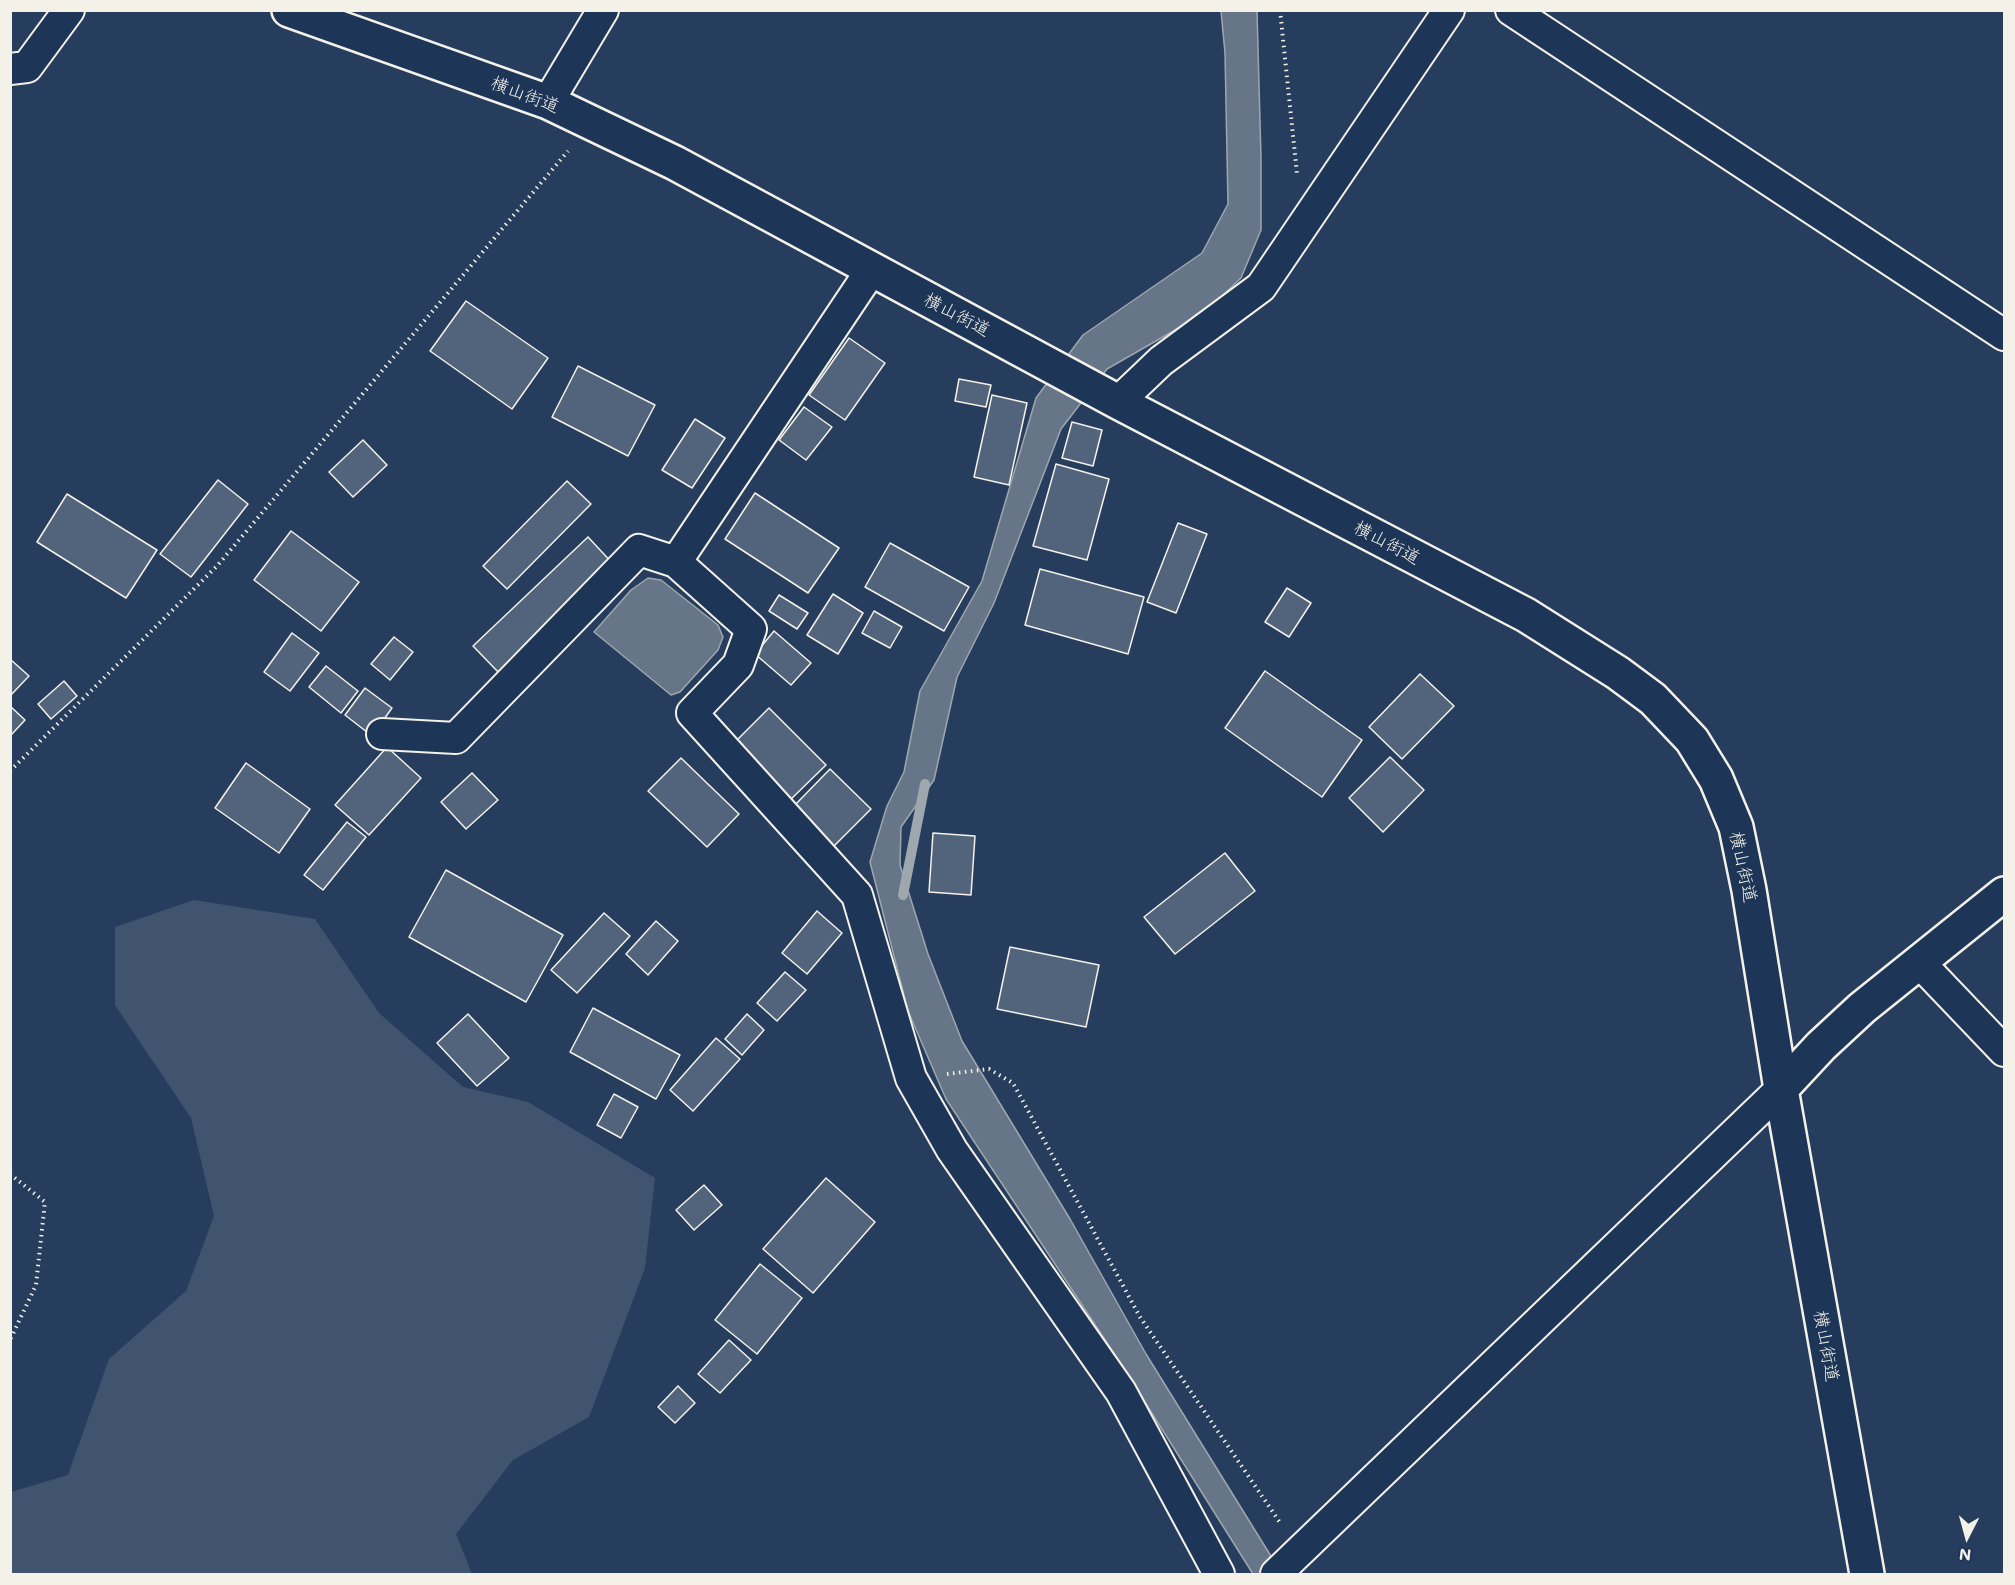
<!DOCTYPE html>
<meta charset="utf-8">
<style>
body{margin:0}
#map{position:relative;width:2015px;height:1585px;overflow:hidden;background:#263d5d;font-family:Mali,sans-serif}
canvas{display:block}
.frame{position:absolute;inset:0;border:12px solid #f4f1e8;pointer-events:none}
.north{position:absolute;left:1937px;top:1507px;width:60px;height:60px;-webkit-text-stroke:4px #1d3557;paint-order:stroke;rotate:186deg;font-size:16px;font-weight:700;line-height:24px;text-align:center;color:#f4f1e8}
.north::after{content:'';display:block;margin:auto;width:21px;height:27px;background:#f4f1e8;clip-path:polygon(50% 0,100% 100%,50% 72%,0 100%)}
</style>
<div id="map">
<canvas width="2015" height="1585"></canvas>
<div class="frame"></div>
<div class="north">N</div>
</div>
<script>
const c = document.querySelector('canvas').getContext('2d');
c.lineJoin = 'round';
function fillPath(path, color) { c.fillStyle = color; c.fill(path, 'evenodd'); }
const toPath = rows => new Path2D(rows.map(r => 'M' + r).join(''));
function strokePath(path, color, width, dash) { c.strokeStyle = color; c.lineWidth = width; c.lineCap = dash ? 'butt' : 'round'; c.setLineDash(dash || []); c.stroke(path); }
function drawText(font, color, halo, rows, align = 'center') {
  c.font = font + ' Mali,"Klee One",sans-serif'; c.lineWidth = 4.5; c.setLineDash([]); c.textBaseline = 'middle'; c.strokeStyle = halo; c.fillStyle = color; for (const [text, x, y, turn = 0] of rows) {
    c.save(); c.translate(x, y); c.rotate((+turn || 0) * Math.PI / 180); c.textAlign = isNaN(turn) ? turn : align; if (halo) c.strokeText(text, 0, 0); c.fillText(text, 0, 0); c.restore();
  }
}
fillPath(toPath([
 [194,900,315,919,379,1013,463,1087,528,1102,655,1178,645,1268,589,1417,513,1460,456,1534,472,1574,11,1574,11,1492,68,1475,109,1359,186,1291,214,1216,191,1118,115,1005,115,927]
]), '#40546f');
const water = toPath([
 [1221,11,1257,11,1261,158,1261,230,1241,278,1203,314,1107,369,1061,429,994,603,957,677,934,780,901,827,900,865,928,954,962,1041,1070,1219,1146,1354,1282,1574,1253,1574,1121,1364,946,1099,908,1011,870,862,887,806,904,772,920,691,982,581,1036,398,1083,335,1202,253,1228,204,1225,53,1221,11],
 [648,578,661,580,718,625,723,637,718,650,680,692,671,695,594,632,631,590,648,578]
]);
fillPath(water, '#677588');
strokePath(water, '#9fa7ae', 1.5);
strokePath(toPath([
 [903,895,925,784]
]), '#9fa7ae', 10);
const building = toPath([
 [466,301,548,358,512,409,430,351,466,301],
 [849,338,885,363,845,420,809,395,849,338],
 [578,366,655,405,628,456,552,417,578,366],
 [959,379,991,385,986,407,955,401,959,379],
 [992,395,1027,403,1009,485,974,477,992,395],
 [804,407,832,427,806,460,779,440,804,407],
 [695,419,725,438,692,488,662,470,695,419],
 [1072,422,1102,430,1093,466,1062,458,1072,422],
 [363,440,387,465,353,497,329,472,363,440],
 [1056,464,1109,479,1087,560,1033,546,1056,464],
 [218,480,248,504,191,577,160,554,218,480],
 [567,481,591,504,507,589,483,566,567,481],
 [755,493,839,548,808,593,725,539,755,493],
 [67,494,157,550,126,598,37,542,67,494],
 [1178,523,1207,534,1176,613,1147,602,1178,523],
 [291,531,359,582,321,631,254,580,291,531],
 [588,537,615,566,500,674,473,646,588,537],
 [890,543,969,587,944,631,865,587,890,543],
 [1040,569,1144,597,1128,654,1025,625,1040,569],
 [1287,588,1311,603,1289,637,1265,622,1287,588],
 [833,594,863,613,838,654,807,635,833,594],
 [779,595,808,613,797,629,769,611,779,595],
 [874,611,902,627,890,648,862,633,874,611],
 [774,631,811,663,791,685,755,654,774,631],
 [292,633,319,653,290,691,264,672,292,633],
 [394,637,413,652,390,680,371,664,394,637],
 [10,659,29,676,10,696,10,659],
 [326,666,358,691,341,713,309,687,326,666],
 [1265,671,1362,740,1322,797,1225,728,1265,671],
 [1420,674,1454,706,1402,759,1369,727,1420,674],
 [64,681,77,696,51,719,38,704,64,681],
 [365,688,392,708,372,736,345,715,365,688],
 [10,706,25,720,12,734,10,733,10,706],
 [769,708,826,765,787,803,731,746,769,708],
 [387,747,421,778,369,835,335,805,387,747],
 [1390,757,1424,790,1383,832,1349,798,1390,757],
 [681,758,739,814,707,847,648,791,681,758],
 [246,763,310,809,279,853,215,808,246,763],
 [830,769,871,809,832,848,792,808,830,769],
 [472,773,498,800,466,829,441,802,472,773],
 [347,822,366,837,323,890,304,875,347,822],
 [933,833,975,836,971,895,929,892,933,833],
 [1225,853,1255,891,1175,954,1144,917,1225,853],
 [446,870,563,935,526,1002,409,937,446,870],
 [817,911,842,933,807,974,782,953,817,911],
 [604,913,630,936,577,993,551,970,604,913],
 [656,921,678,941,648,975,626,954,656,921],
 [1010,947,1099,965,1086,1027,997,1009,1010,947],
 [785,972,806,990,777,1021,757,1003,785,972],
 [593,1008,680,1055,656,1099,570,1052,593,1008],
 [468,1014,509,1058,477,1086,437,1043,468,1014],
 [747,1014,764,1030,742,1055,725,1039,747,1014],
 [716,1038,740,1059,693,1111,670,1090,716,1038],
 [614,1094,638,1107,621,1138,597,1125,614,1094],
 [826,1178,875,1222,813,1293,763,1249,826,1178],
 [704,1185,722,1205,694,1230,676,1210,704,1185],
 [760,1264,802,1298,757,1354,715,1320,760,1264],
 [729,1340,751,1360,720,1393,698,1374,729,1340],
 [678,1386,695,1403,675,1423,658,1407,678,1386]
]);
fillPath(building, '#52647b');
strokePath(building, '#f4f1e8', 1.5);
const street = toPath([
 [1511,10,2004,335],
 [10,69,27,67,69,10],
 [548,102,603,10],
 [872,269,676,562,751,629,738,665,692,713,857,895,911,1078,952,1150,1121,1392,1219,1574],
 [1118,402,1161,361,1261,287,1449,10],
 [382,734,456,738,639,550,676,562],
 [1919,962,2004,1051],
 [1276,1574,1781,1089]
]);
const secondary = toPath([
 [289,10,548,102,675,163,1118,402,1526,615,1618,673,1653,699,1692,740,1716,779,1736,827,1749,890,1781,1089,1867,1574],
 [1781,1089,1821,1046,1862,1008,2004,894]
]);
strokePath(street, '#f4f1e8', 34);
strokePath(secondary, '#f4f1e8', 38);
strokePath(toPath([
 [1280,10,1297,174],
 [10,771,217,566,568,151],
 [947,1074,989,1069,1013,1083,1140,1317,1281,1524],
 [10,1174,45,1202,36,1285,10,1340]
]), '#f4f1e8', 4, [1.5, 4.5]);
strokePath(street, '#1d3557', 30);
strokePath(secondary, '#1d3557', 33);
drawText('18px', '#f4f1e8', '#1d3557', [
 ["横山街道",525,95,21],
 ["横山街道",957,315,28],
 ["横山街道",1387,543,28],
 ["横山街道",1743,867,78],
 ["横山街道",1826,1346,80]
]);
</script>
